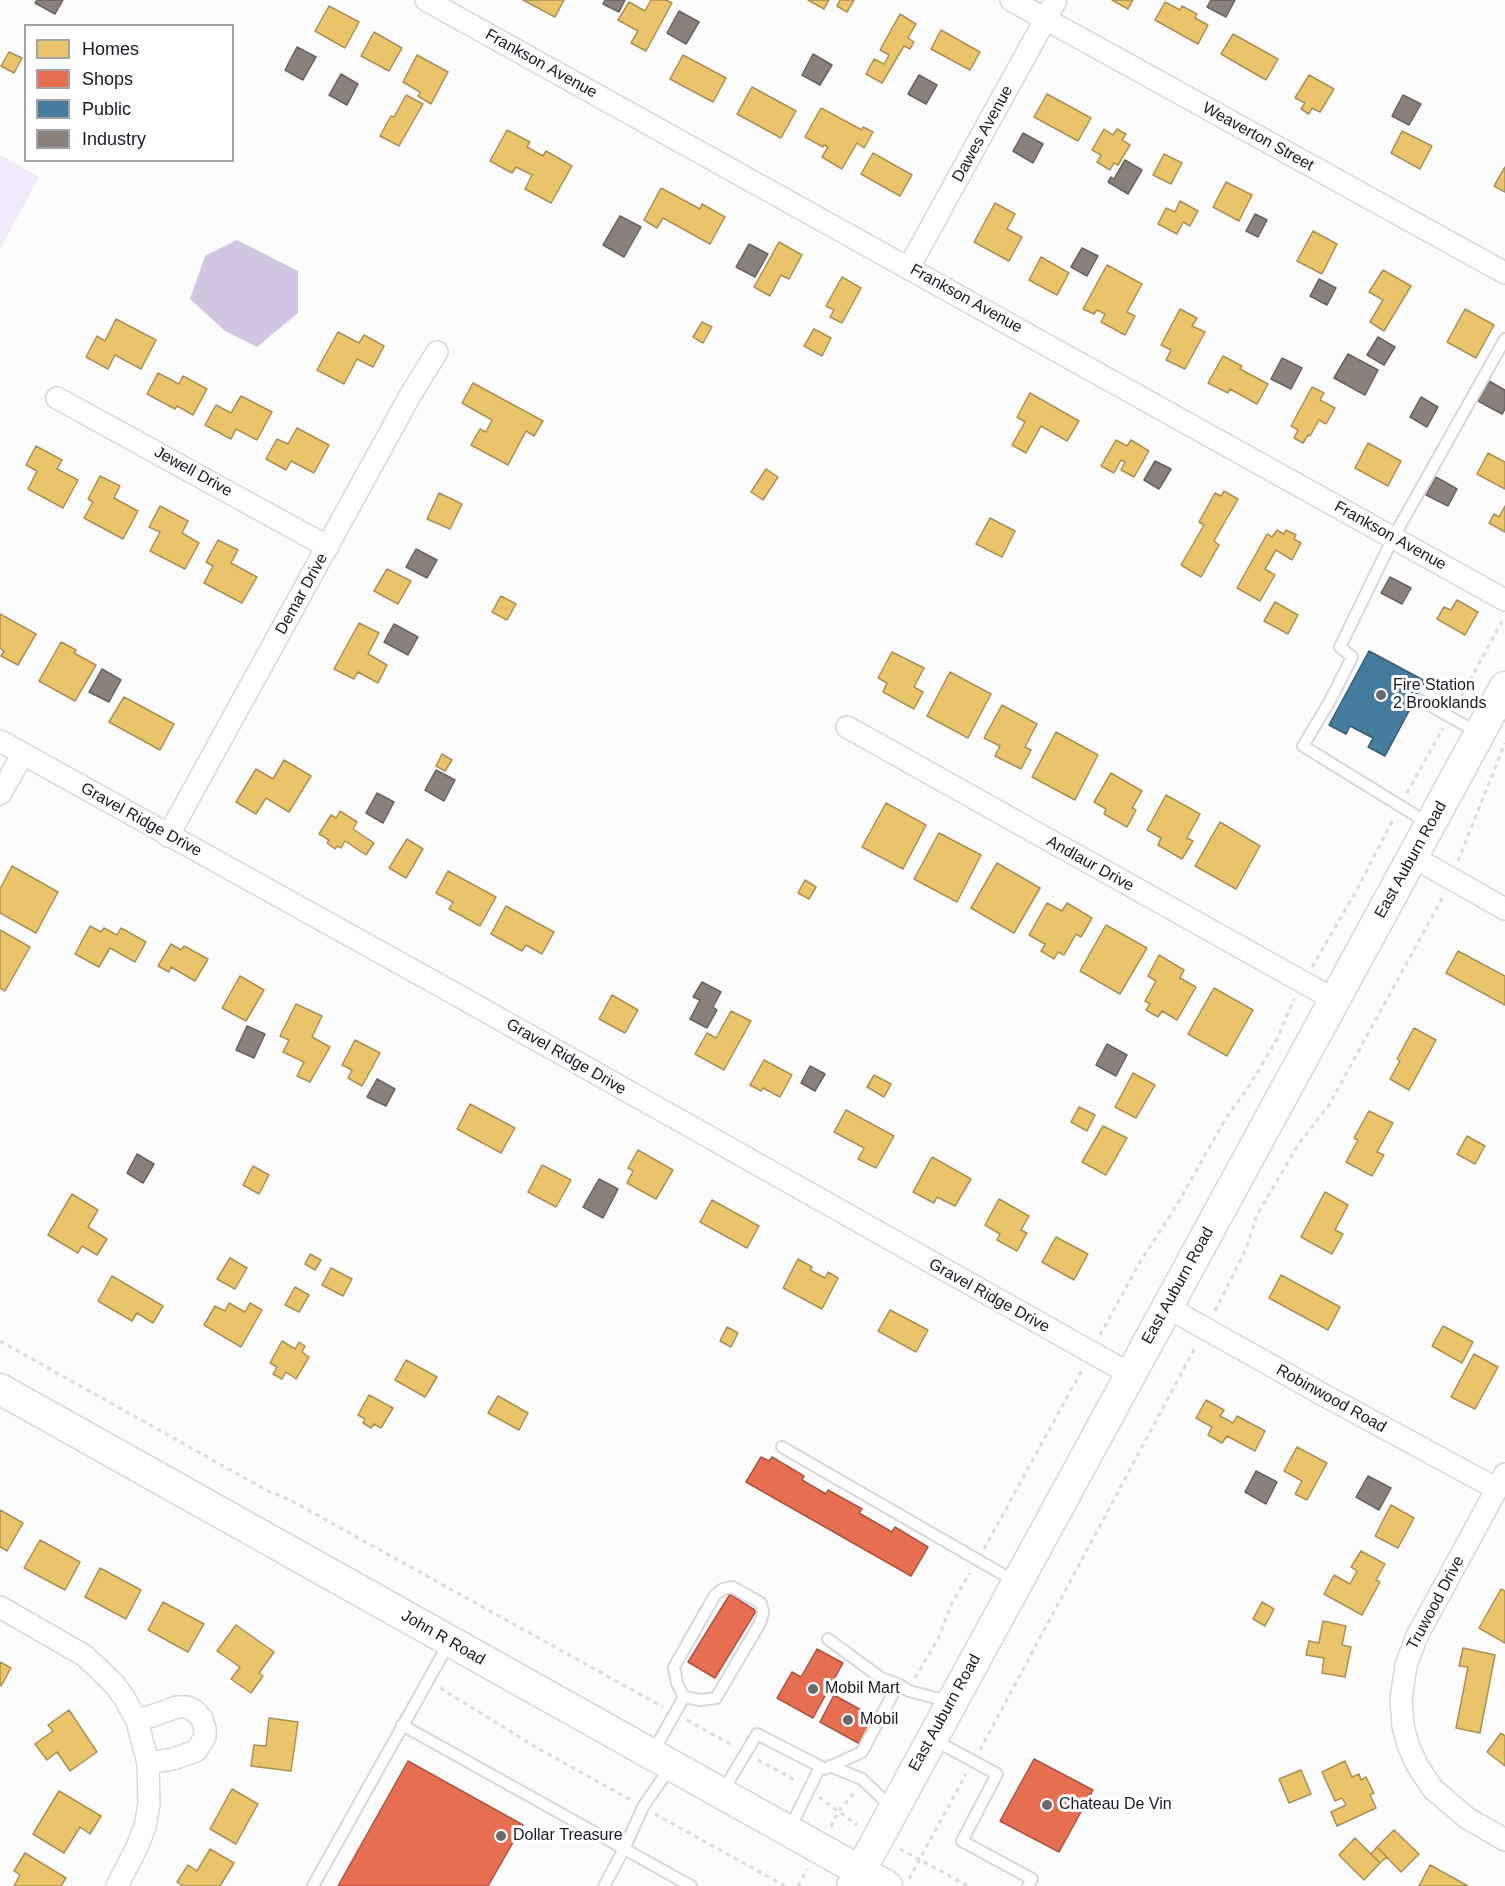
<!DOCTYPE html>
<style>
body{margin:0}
#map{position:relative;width:1505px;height:1886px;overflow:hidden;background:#fbfcfb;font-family:Helvetica,sans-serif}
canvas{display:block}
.legend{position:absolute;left:24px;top:24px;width:210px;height:138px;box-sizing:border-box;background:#fff;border:2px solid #a4a3a7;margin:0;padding:8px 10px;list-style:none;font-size:18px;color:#1c1822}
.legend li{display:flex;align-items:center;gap:12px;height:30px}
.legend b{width:30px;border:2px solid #a4a3a7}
</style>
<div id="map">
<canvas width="1505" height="1886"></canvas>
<ul class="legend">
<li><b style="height:16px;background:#e9c46a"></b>Homes</li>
<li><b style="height:16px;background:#e76f51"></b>Shops</li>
<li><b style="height:16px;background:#457b9d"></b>Public</li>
<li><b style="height:16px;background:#8a817c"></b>Industry</li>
</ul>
</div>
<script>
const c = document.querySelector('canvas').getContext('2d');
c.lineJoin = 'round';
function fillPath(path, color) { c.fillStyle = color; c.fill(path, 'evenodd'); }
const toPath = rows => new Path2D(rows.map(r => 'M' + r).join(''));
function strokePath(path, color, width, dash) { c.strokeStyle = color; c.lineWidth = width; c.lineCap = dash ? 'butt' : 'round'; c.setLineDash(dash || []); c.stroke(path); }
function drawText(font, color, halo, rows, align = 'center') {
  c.font = font + ' Helvetica,sans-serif'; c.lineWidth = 6; c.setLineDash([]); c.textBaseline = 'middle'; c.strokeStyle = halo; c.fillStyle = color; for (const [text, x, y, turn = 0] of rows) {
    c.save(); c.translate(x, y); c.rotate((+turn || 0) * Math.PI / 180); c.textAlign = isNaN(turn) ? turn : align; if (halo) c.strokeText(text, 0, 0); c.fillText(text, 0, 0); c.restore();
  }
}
fillPath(toPath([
 [0,155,39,177,0,249]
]), '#f1eafc');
fillPath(toPath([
 [237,240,298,271,298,313,257,347,225,331,190,299,205,256]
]), '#d2c5e2');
const homes = toPath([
 [523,0,564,0,555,17,523,0],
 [651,0,666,0,672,3,646,51,631,43,638,31,618,20,629,2,645,11,651,0],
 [808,0,829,0,824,9,808,0],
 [840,0,854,0,847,12,837,6,840,0],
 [1112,0,1133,0,1128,9,1112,0],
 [1165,2,1180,10,1182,6,1197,14,1195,18,1208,25,1198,44,1155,20,1165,2],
 [329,6,359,22,345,48,315,31,329,6],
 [900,14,916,24,908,38,914,42,910,49,904,46,882,83,866,74,874,59,884,64,889,55,880,50,900,14],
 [941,30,980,52,970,70,931,49,941,30],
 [374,32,402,48,389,71,361,56,374,32],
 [1233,34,1278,59,1266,80,1221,54,1233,34],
 [9,52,22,58,14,73,1,66,9,52],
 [417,55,448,72,431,104,418,96,420,92,403,82,417,55],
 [683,55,726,78,713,102,670,79,683,55],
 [1309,75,1334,89,1320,112,1312,108,1309,114,1301,109,1305,103,1295,98,1309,75],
 [752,87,796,111,781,138,737,114,752,87],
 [1047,94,1091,118,1078,141,1034,117,1047,94],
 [406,95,423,104,399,146,380,136,391,116,394,117,406,95],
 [821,108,862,130,863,127,873,132,864,148,857,143,842,169,822,157,828,147,824,145,823,147,805,137,821,108],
 [1104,129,1113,135,1117,129,1126,134,1122,140,1130,145,1118,165,1114,163,1110,170,1097,162,1101,155,1092,150,1104,129],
 [507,130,530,142,527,147,543,156,546,151,572,166,551,203,525,189,532,175,516,167,512,173,490,161,507,130],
 [1402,131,1432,146,1420,169,1391,153,1402,131],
 [873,153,912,175,900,196,861,174,873,153],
 [1164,154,1182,163,1171,184,1153,175,1164,154],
 [1505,167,1505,192,1494,186,1505,167],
 [1226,182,1252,195,1239,221,1213,207,1226,182],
 [661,188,700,209,702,204,725,217,710,244,663,218,657,228,644,220,661,188],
 [1180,201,1198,211,1190,226,1183,222,1177,234,1158,224,1166,208,1175,212,1180,201],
 [995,203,1015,214,1007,229,1022,237,1009,261,974,242,995,203],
 [1313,231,1337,244,1322,274,1297,261,1313,231],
 [779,242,802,255,789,279,781,275,770,296,754,287,779,242],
 [1041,257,1069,273,1057,295,1029,280,1041,257],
 [1107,265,1142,284,1127,312,1135,316,1125,335,1101,322,1105,314,1097,310,1094,314,1083,309,1107,265],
 [1383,270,1411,286,1384,331,1370,322,1383,300,1369,292,1383,270],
 [842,277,861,288,842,323,830,317,834,310,826,306,842,277],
 [1180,309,1197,318,1192,326,1205,332,1185,369,1166,360,1171,350,1161,345,1180,309],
 [1465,309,1494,325,1476,358,1447,342,1465,309],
 [116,319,156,340,141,369,115,355,108,369,86,357,97,336,105,341,116,319],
 [702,322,712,327,703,343,693,337,702,322],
 [814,329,831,338,822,356,804,346,814,329],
 [338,332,359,343,364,335,384,346,373,367,357,359,344,384,317,370,338,332],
 [1223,356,1242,366,1240,369,1268,384,1257,404,1230,389,1228,393,1208,383,1223,356],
 [158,373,179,384,183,376,207,389,193,415,177,406,175,409,147,394,158,373],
 [473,383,543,421,534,436,526,431,508,465,471,445,480,429,486,432,492,420,462,403,473,383],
 [1312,387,1324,393,1320,400,1335,408,1326,424,1319,420,1310,436,1308,435,1303,443,1294,438,1298,430,1291,426,1312,387],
 [1030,393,1079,421,1067,441,1041,426,1026,453,1012,445,1025,422,1017,417,1030,393],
 [241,396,272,412,257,440,236,429,231,439,205,425,216,405,231,413,241,396],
 [297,428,329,445,314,473,291,461,286,470,266,459,277,439,288,444,297,428],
 [1116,440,1127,446,1131,440,1149,451,1134,477,1121,470,1125,462,1121,460,1114,473,1101,466,1116,440],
 [1368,443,1401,461,1388,486,1355,468,1368,443],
 [36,446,62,460,57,469,78,480,63,508,28,489,37,471,26,465,36,446],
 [1488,453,1505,462,1505,489,1477,474,1488,453],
 [766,469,778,477,763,500,751,492,766,469],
 [100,476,120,486,114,498,138,511,123,539,84,518,93,502,88,499,100,476],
 [1224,491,1238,499,1214,541,1219,545,1201,577,1181,565,1204,525,1199,522,1215,493,1221,496,1224,491],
 [439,493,462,504,450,529,427,519,439,493],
 [160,506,188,521,182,533,199,543,185,569,150,551,160,532,149,527,160,506],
 [1505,506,1505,532,1489,523,1494,514,1499,517,1505,506],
 [990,518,1015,531,1002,557,976,544,990,518],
 [1277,530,1284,534,1286,530,1296,535,1294,539,1301,543,1292,560,1276,550,1265,569,1275,575,1260,601,1237,588,1267,534,1272,537,1277,530],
 [218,540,238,550,231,563,257,577,242,603,204,583,213,566,206,562,218,540],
 [387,569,411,581,398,604,374,591,387,569],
 [501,596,516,604,507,620,492,612,501,596],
 [1457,600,1478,612,1465,635,1437,619,1444,607,1451,610,1457,600],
 [1275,602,1298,615,1288,634,1264,621,1275,602],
 [0,614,36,634,18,665,1,656,4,651,0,648,0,614],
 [359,623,379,633,368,654,387,665,378,683,358,672,354,679,334,669,359,623],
 [61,642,76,650,74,653,96,665,75,701,39,681,61,642],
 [892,652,924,668,914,687,923,692,914,709,883,692,887,683,878,678,892,652],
 [950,672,991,694,968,738,927,716,950,672],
 [124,697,174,724,160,750,109,722,124,697],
 [1002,705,1037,724,1025,747,1031,750,1021,769,995,756,1000,746,984,738,1002,705],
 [1056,732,1098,755,1075,800,1032,777,1056,732],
 [442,754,452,760,445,771,436,766,442,754],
 [284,760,311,776,289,812,266,798,256,814,236,802,256,769,273,779,284,760],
 [1111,773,1142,791,1132,808,1136,810,1127,827,1104,814,1106,809,1094,802,1111,773],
 [1166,795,1200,814,1187,838,1193,841,1182,859,1158,845,1161,838,1147,830,1166,795],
 [886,803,926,825,903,869,862,847,886,803],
 [340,811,357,822,353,829,374,843,366,855,345,841,341,848,337,846,335,849,327,843,329,840,319,834,331,815,336,818,340,811],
 [1220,822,1260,846,1236,889,1195,866,1220,822],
 [939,833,981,855,957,902,914,879,939,833],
 [407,839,423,849,406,878,389,868,407,839],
 [997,863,1040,888,1014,933,971,908,997,863],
 [12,866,58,892,36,933,0,913,0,889,12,866],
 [448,871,496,897,480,926,449,909,453,902,436,893,448,871],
 [805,880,816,887,809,899,798,893,805,880],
 [1047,903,1062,911,1067,903,1092,918,1081,937,1076,934,1064,955,1058,952,1054,959,1041,951,1045,944,1029,935,1047,903],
 [506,906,554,932,542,954,526,945,522,951,491,934,506,906],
 [1106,925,1147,948,1120,994,1080,971,1106,925],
 [90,926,101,932,104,928,117,935,121,928,146,942,135,962,110,948,99,967,75,954,90,926],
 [0,930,30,947,5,991,0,988,0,930],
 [171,944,181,950,184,946,208,959,195,981,171,967,169,972,158,966,171,944],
 [1458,951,1505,976,1505,1005,1446,973,1458,951],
 [1159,955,1184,970,1180,978,1196,987,1177,1020,1162,1011,1158,1017,1146,1010,1150,1004,1145,1001,1156,981,1148,976,1159,955],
 [240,976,264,990,246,1021,222,1008,240,976],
 [1214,988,1253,1010,1227,1056,1188,1034,1214,988],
 [612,995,638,1010,625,1033,599,1019,612,995],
 [296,1004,322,1016,312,1037,330,1047,310,1082,297,1076,304,1062,283,1052,289,1040,280,1036,296,1004],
 [731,1011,751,1021,724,1070,695,1054,707,1033,716,1038,731,1011],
 [1414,1028,1436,1040,1409,1090,1390,1079,1400,1061,1397,1059,1414,1028],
 [355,1040,380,1053,362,1086,348,1078,352,1070,342,1065,355,1040],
 [764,1060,792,1075,780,1097,763,1088,761,1091,750,1085,764,1060],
 [1133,1073,1155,1085,1136,1118,1115,1107,1133,1073],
 [874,1075,891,1084,884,1097,867,1087,874,1075],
 [470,1104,515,1128,501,1153,457,1129,470,1104],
 [1079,1107,1095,1115,1087,1131,1071,1122,1079,1107],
 [846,1110,894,1136,876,1168,858,1159,864,1148,834,1132,846,1110],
 [1369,1111,1393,1123,1377,1152,1384,1155,1372,1176,1346,1162,1358,1140,1354,1138,1369,1111],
 [1103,1126,1127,1138,1106,1175,1082,1162,1103,1126],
 [1467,1136,1485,1146,1475,1164,1457,1154,1467,1136],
 [638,1150,673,1170,656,1199,627,1183,633,1171,628,1168,638,1150],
 [932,1157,971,1179,955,1206,937,1197,934,1203,913,1192,932,1157],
 [542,1165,571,1180,556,1207,528,1192,542,1165],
 [253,1166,269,1175,259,1194,243,1185,253,1166],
 [1325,1192,1348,1205,1335,1230,1343,1234,1332,1254,1301,1237,1325,1192],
 [72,1194,98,1210,88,1227,107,1239,97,1255,82,1246,78,1253,48,1235,72,1194],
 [999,1199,1029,1216,1021,1230,1027,1233,1017,1251,997,1240,1000,1234,985,1225,999,1199],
 [712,1200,759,1226,747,1248,700,1222,712,1200],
 [1056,1237,1088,1254,1074,1280,1042,1262,1056,1237],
 [310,1254,321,1260,315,1270,305,1264,310,1254],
 [230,1258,247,1268,235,1289,217,1279,230,1258],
 [798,1259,812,1267,810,1270,825,1278,828,1272,838,1278,822,1309,783,1288,798,1259],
 [331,1268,352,1279,343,1296,322,1285,331,1268],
 [1281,1275,1340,1307,1328,1330,1269,1298,1281,1275],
 [112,1276,163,1306,153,1323,137,1313,132,1321,98,1301,112,1276],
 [295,1287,309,1295,299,1312,285,1305,295,1287],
 [229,1303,245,1312,250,1303,262,1310,241,1347,204,1325,215,1306,225,1311,229,1303],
 [890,1310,928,1330,916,1352,878,1331,890,1310],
 [1443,1326,1473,1342,1462,1363,1432,1346,1443,1326],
 [727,1327,738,1333,731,1347,720,1341,727,1327],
 [282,1341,295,1349,299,1342,305,1346,302,1352,309,1357,296,1379,286,1372,282,1379,273,1374,277,1367,270,1363,282,1341],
 [1474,1354,1498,1367,1475,1409,1451,1397,1474,1354],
 [406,1360,437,1377,425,1397,395,1380,406,1360],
 [369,1395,393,1408,381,1428,374,1424,371,1428,363,1423,365,1419,358,1415,369,1395],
 [498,1396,528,1413,519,1430,488,1413,498,1396],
 [1206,1400,1224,1410,1220,1416,1233,1423,1237,1416,1265,1431,1255,1451,1227,1436,1222,1443,1208,1435,1212,1427,1196,1418,1206,1400],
 [1297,1447,1327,1463,1307,1500,1295,1494,1302,1481,1284,1471,1297,1447],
 [1391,1505,1414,1518,1398,1548,1375,1536,1391,1505],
 [0,1510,23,1523,7,1551,0,1547,0,1510],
 [40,1540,80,1562,65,1590,24,1568,40,1540],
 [1361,1551,1385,1564,1376,1580,1380,1582,1362,1615,1324,1594,1334,1575,1350,1584,1357,1571,1351,1567,1361,1551],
 [100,1568,141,1590,126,1619,85,1597,100,1568],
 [1501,1589,1505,1591,1505,1643,1479,1628,1501,1589],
 [163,1602,204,1624,188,1652,148,1630,163,1602],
 [1262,1602,1274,1609,1265,1626,1253,1619,1262,1602],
 [1323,1621,1346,1626,1342,1645,1351,1647,1345,1677,1322,1673,1324,1658,1306,1655,1309,1641,1319,1643,1323,1621],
 [236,1625,274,1652,259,1673,263,1676,251,1693,231,1679,240,1667,217,1651,236,1625],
 [1463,1648,1495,1655,1480,1733,1456,1728,1468,1667,1459,1666,1463,1648],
 [0,1662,11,1668,1,1686,0,1685,0,1662],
 [69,1710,97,1752,70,1771,57,1752,47,1760,35,1744,53,1731,48,1725,69,1710],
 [269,1718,298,1722,291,1771,251,1766,254,1745,266,1746,269,1718],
 [1501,1733,1505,1736,1505,1766,1487,1752,1501,1733],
 [1345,1761,1352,1777,1359,1774,1361,1780,1366,1777,1374,1793,1370,1795,1376,1808,1337,1826,1331,1812,1346,1805,1342,1798,1335,1801,1322,1772,1345,1761],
 [1301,1770,1311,1794,1289,1803,1279,1779,1301,1770],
 [232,1789,258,1804,236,1844,210,1829,232,1789],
 [59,1791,101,1816,90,1834,80,1827,64,1853,33,1834,59,1791],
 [1394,1830,1419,1854,1401,1872,1377,1847,1394,1830],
 [1355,1838,1380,1863,1364,1880,1339,1855,1355,1838],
 [1377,1847,1387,1857,1380,1863,1371,1854,1377,1847],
 [210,1849,234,1863,220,1886,183,1886,177,1882,188,1865,197,1871,210,1849],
 [25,1853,66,1878,61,1886,14,1886,20,1875,14,1871,25,1853],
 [1430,1865,1468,1886,1419,1886,1430,1865]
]);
fillPath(homes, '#e9c46a');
strokePath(homes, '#ac9054', 1.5);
const shops = toPath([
 [761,1457,769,1461,772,1457,804,1476,802,1480,826,1494,828,1490,862,1509,859,1513,892,1532,895,1527,928,1547,911,1576,746,1482,761,1457],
 [730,1594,756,1611,715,1678,688,1662,730,1594],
 [817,1649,843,1663,813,1718,777,1698,792,1672,801,1677,817,1649],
 [834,1695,874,1717,860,1744,820,1722,834,1695],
 [1034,1759,1093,1790,1059,1852,1000,1821,1034,1759],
 [408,1761,523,1825,488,1886,338,1886,408,1761]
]);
fillPath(shops, '#e76f51');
strokePath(shops, '#aa5543', 1.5);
const public = toPath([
 [1369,651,1425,681,1385,756,1368,747,1373,738,1350,726,1346,734,1329,725,1369,651]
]);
fillPath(public, '#457b9d');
strokePath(public, '#395d78', 1.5);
const industry = toPath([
 [37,0,63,0,55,14,35,3,37,0],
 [605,0,625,0,619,12,603,4,605,0],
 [1211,0,1235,0,1226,17,1207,7,1211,0],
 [679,11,699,22,686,44,667,33,679,11],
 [297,47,316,57,303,80,285,70,297,47],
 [813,54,832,65,820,85,802,75,813,54],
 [341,74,358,84,347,105,329,95,341,74],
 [919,75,937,85,926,104,908,94,919,75],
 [1403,95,1421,104,1409,125,1392,116,1403,95],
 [1023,133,1043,144,1033,163,1013,151,1023,133],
 [1125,160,1142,170,1128,194,1108,182,1111,177,1114,179,1125,160],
 [1255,214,1267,220,1258,237,1246,231,1255,214],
 [620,216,641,227,624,257,603,245,620,216],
 [749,244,768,254,755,277,736,267,749,244],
 [1082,248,1098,256,1087,276,1071,267,1082,248],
 [1319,279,1336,288,1327,305,1310,296,1319,279],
 [1378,337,1395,347,1384,365,1367,355,1378,337],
 [1348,354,1378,370,1365,395,1334,378,1348,354],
 [1282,358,1302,368,1291,389,1271,379,1282,358],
 [1489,381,1505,390,1505,409,1502,414,1478,401,1489,381],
 [1421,397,1438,407,1427,427,1410,417,1421,397],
 [1155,461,1171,469,1159,489,1144,480,1155,461],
 [1436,477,1457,489,1448,506,1426,495,1436,477],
 [416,549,437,560,427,578,406,567,416,549],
 [1390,577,1411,588,1402,604,1381,593,1390,577],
 [394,624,418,637,408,655,384,642,394,624],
 [102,669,121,680,109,702,89,692,102,669],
 [436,770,455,780,444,801,425,790,436,770],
 [377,793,394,802,383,823,366,813,377,793],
 [702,982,721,992,713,1007,717,1010,707,1028,690,1019,700,1000,693,997,702,982],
 [247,1026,265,1034,254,1058,236,1050,247,1026],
 [1107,1044,1127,1055,1116,1076,1096,1065,1107,1044],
 [810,1066,825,1074,815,1091,801,1083,810,1066],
 [377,1079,395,1089,386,1106,367,1097,377,1079],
 [137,1154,154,1164,143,1183,127,1173,137,1154],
 [599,1179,618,1189,603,1218,583,1207,599,1179],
 [1256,1471,1277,1482,1266,1504,1245,1492,1256,1471],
 [1368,1476,1391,1488,1379,1510,1356,1497,1368,1476]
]);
fillPath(industry, '#8a817c');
strokePath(industry, '#696261', 1.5);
const service = toPath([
 [1420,700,1477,732],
 [1428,823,1303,746,1331,699,1352,657,1340,647,1393,538,1505,339],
 [782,1447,1016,1582],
 [732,1587,761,1603,763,1613,760,1623,716,1698,700,1700,684,1697,677,1683,674,1667,715,1595,723,1589,732,1587],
 [828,1639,881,1678,898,1684,909,1691,951,1702],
 [402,1725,691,1886],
 [934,1740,997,1774,962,1841,1032,1879,1028,1886],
 [653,1752,684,1697],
 [830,1766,862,1779,891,1807],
 [723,1791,757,1734,825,1769,862,1752,898,1684],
 [790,1828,820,1767],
 [313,1886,449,1643],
 [604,1886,624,1849,643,1807,671,1766]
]);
const minor = toPath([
 [426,0,1505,600],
 [1011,0,1505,273],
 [909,267,1056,0],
 [57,398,328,547],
 [847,727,1335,1000],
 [0,741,466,1000,1130,1374],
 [0,794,23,754],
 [168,836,411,394,437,352],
 [1413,857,1505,909],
 [1167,1307,1320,1393,1497,1489],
 [1505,1474,1417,1636,1406,1665,1401,1700,1403,1726,1408,1745,1417,1765,1433,1789,1467,1818,1505,1840],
 [0,1607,85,1656,115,1685,125,1699,137,1721,148,1763,149,1804,145,1827,137,1847,117,1886],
 [137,1721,177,1707,187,1707,195,1711,202,1719,205,1729,205,1737,196,1751,173,1759,148,1763]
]);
const secondary = toPath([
 [0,1389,887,1886],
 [852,1886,1505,687]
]);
strokePath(service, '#d9d7dc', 14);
strokePath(minor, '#d9d7dc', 24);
strokePath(secondary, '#d9d7dc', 33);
strokePath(toPath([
 [1457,704,1504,618],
 [1407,793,1443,728],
 [1458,861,1505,743],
 [1312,967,1355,893,1394,818],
 [1215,1311,1246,1249,1257,1215,1298,1145,1329,1105,1444,895],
 [1100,1335,1140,1262,1175,1208,1226,1118,1250,1085,1278,1037,1294,999],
 [0,1341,268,1491,290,1500,663,1707],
 [984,1549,1083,1368],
 [915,1678,938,1639,952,1603,970,1573],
 [440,1688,539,1749,631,1800],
 [687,1720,734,1746],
 [980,1750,1196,1346],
 [758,1760,797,1781],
 [819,1797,857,1825],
 [655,1814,785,1886],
 [831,1827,838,1812,854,1793],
 [900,1849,968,1886],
 [909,1879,966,1774],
 [798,1886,807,1869]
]), '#dcdcdc', 3, [4.5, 4.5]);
strokePath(service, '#fefffe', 10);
strokePath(minor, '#fefffe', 21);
strokePath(secondary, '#fefffe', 30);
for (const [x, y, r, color] of [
 [1381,695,6,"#6a686e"],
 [813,1689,6,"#6a686e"],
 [848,1720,6,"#6a686e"],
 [1047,1805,6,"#6a686e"],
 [501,1836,6,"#6a686e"]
]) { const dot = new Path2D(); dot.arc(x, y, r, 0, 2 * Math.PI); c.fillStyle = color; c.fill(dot); strokePath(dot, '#fff', 2); }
drawText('16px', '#1c1822', '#fff', [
 ["Frankson Avenue",541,64,29],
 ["Dawes Avenue",983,134,-61],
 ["Weaverton Street",1258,137,29],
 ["Frankson Avenue",966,299,29],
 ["Jewell Drive",193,472,29],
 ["Frankson Avenue",1390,536,29],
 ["Demar Drive",302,594,-61],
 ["Gravel Ridge Drive",141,820,29],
 ["East Auburn Road",1411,860,-61],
 ["Andlaur Drive",1090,864,29],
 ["Gravel Ridge Drive",566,1057,30],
 ["East Auburn Road",1178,1286,-61],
 ["Gravel Ridge Drive",989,1296,29],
 ["Robinwood Road",1331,1399,29],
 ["Truwood Drive",1436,1603,-62],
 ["John R Road",443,1638,30],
 ["East Auburn Road",945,1713,-61]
]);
drawText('16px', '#1c1822', '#fff', [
 ["Fire Station",1393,686],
 ["2 Brooklands",1393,704],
 ["Mobil Mart",825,1689],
 ["Mobil",860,1720],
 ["Chateau De Vin",1059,1805],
 ["Dollar Treasure",513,1836]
], 'left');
</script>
